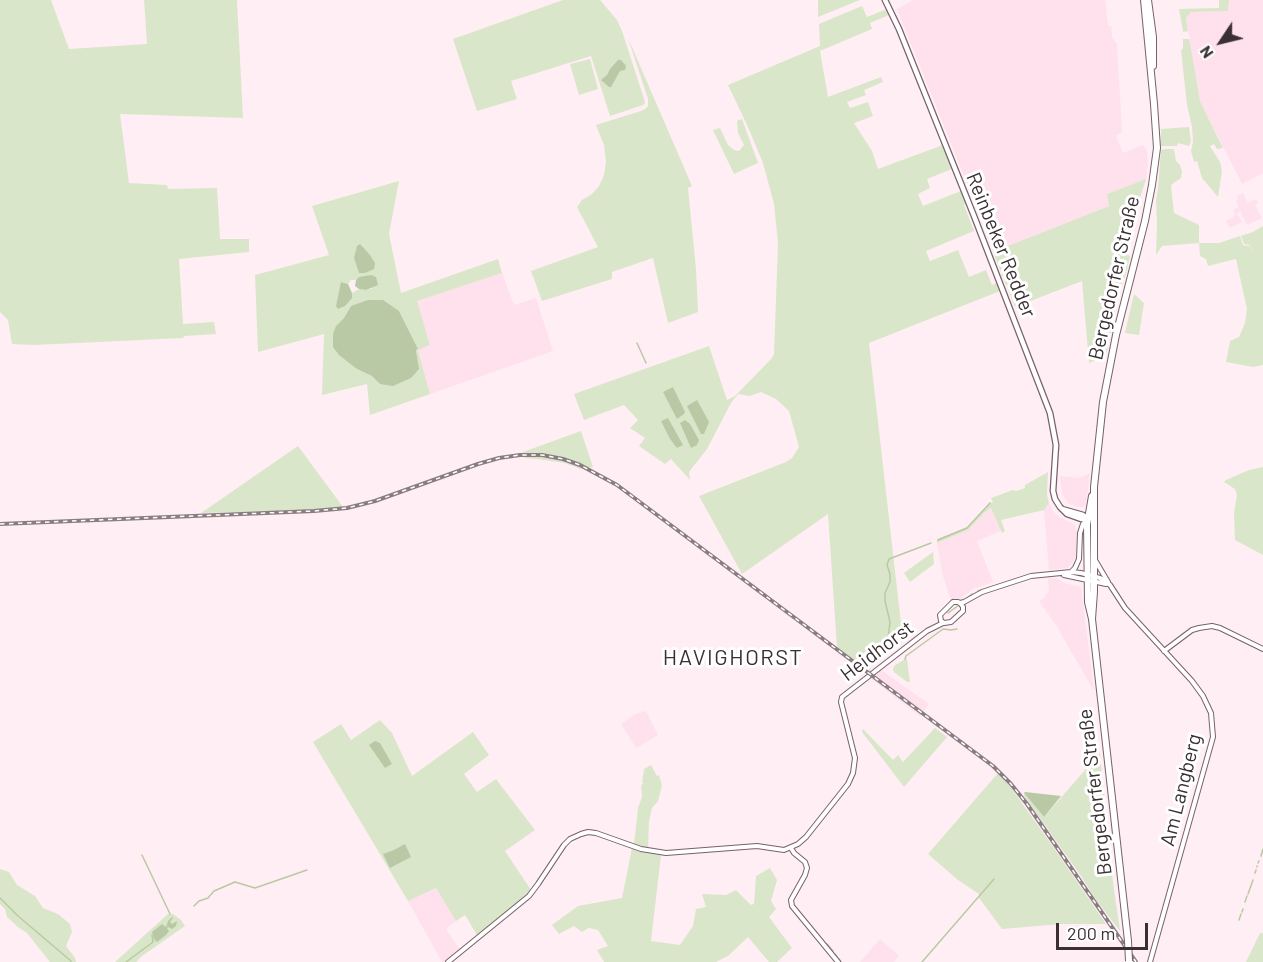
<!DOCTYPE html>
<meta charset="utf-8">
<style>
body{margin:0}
#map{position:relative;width:1263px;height:962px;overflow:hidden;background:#ffeef4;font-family:Barlow,sans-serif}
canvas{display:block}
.north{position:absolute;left:1191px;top:12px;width:60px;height:60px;-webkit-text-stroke:4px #fff;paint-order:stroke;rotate:235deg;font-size:16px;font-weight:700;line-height:24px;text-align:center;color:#3a2f33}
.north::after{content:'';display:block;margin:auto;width:21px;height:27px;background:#3a2f33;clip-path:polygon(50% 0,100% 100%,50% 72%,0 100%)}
.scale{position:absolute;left:1056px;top:923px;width:92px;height:27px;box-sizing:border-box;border:3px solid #3a2f33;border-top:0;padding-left:8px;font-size:18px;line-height:21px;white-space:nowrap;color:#3a2f33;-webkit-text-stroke:4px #fff;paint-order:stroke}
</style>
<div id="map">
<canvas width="1263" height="962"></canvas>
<div class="north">N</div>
<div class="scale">200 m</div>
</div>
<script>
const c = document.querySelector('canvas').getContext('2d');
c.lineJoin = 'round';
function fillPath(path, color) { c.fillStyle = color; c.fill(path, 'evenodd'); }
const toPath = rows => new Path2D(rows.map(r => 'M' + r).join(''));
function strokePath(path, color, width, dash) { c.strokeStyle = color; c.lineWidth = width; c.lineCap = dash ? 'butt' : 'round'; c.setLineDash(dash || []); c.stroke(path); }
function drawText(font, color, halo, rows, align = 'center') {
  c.font = font + ' Barlow,sans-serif'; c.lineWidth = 6; c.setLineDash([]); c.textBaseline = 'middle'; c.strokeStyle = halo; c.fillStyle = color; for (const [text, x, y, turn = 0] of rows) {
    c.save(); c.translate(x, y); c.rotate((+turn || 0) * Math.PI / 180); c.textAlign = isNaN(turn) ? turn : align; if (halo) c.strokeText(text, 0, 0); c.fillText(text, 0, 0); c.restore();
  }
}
fillPath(toPath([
 [913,0,1105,0,1108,26,1111,26,1112,37,1117,44,1122,132,1116,136,1123,153,1143,145,1147,150,1148,164,1146,179,1108,194,1109,206,993,252,987,237,987,231,983,221,984,216,981,210,976,206,897,9],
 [1229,0,1263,0,1263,173,1242,184,1200,101,1186,18,1191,12,1228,11],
 [1243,193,1248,203,1256,199,1258,203,1255,205,1262,218,1247,225,1240,211,1237,214,1242,222,1230,228,1226,221,1234,217,1235,214,1233,210,1239,207,1236,200,1238,199,1237,196],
 [502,273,514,305,536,298,553,351,430,394,418,349,430,345,416,301],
 [1090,473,1086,504,1084,507,1077,507,1069,504,1062,494,1060,476,1079,478],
 [1049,503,1053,511,1059,517,1074,524,1077,531,1076,557,1068,568,1049,570,1044,510],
 [992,508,1001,531,977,541,993,582,973,589,960,599,950,598,943,576,937,543,968,530,983,514],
 [740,575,837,648,870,671,866,674,742,580],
 [1048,578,1059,579,1064,583,1081,587,1094,691,1056,625,1039,601,1044,598,1049,590],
 [881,670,929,704,923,712,987,760,1010,781,1007,782,986,762,922,714,920,716,870,678],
 [646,711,658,735,636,748,621,724,635,714],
 [436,888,456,921,446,929,460,950,444,962,442,962,408,901],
 [880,939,899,956,894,962,860,962]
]), '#fee1ec');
fillPath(toPath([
 [0,0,51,0,69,49,147,44,144,0,237,0,243,118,120,114,129,183,167,185,168,189,217,188,220,239,249,239,249,252,179,259,183,324,214,322,216,334,184,336,183,338,34,345,12,344,8,320,0,312],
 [563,0,600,0,617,20,622,31,644,99,645,103,643,105,610,116,591,56,511,81,517,99,477,111,453,39],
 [818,0,860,0,818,17],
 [1219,0,1229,0,1228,11,1191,12,1186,18,1188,31,1183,32,1179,9,1219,8],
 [862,6,867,17,887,9,889,15,870,23,872,29,820,51,828,97,881,77,883,82,864,90,866,95,847,102,850,108,868,102,873,116,854,123,872,151,878,169,943,145,952,169,927,179,930,188,918,194,923,206,961,191,966,203,964,205,974,231,926,251,930,261,958,250,969,277,986,270,992,285,997,283,1000,291,869,343,903,641,871,667,870,671,837,648,828,514,742,574,699,496,786,462,792,458,799,447,789,411,776,399,761,392,750,396,738,394,731,403,707,449,689,472,690,480,671,459,665,464,639,446,645,438,630,428,638,420,624,405,584,420,574,394,709,346,727,400,735,396,772,358,774,354,778,243,774,204,763,163,748,127,728,85,820,46,819,24],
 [628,38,692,186,688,188,696,269,698,312,668,323,653,258,612,272,612,279,542,301,531,271,598,247,577,207,582,200,592,194,599,186,604,175,606,162,604,145,596,125,641,111,645,109,648,106,648,99],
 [1183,39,1189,39,1190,42,1200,101,1223,148,1217,149,1214,144,1210,146,1220,162,1222,171,1218,197,1202,178,1197,161,1194,162,1191,151,1193,142,1192,127,1187,105,1181,50,1183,49],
 [590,59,598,89,579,95,570,64],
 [742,119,758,163,734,174,713,130,720,128,728,145,734,150,739,151,744,145,738,133,737,121],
 [1189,127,1191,141,1189,146,1178,143,1177,146,1161,146,1161,129],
 [1166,149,1174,149,1176,161,1180,165,1182,171,1181,178,1171,185,1174,213,1199,225,1199,243,1219,243,1240,236,1243,245,1249,246,1256,254,1249,245,1244,244,1241,236,1253,232,1263,226,1263,365,1253,367,1226,362,1230,341,1239,337,1245,323,1247,309,1236,259,1208,266,1206,259,1200,256,1199,243,1162,246,1156,255,1157,224,1156,201,1158,188,1161,150],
 [1146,179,1127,240,1127,253,1130,257,1125,277,1120,287,1106,356,1089,363,1082,281,1015,307,993,252,1109,206,1107,194],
 [399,181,389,234,401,293,498,259,502,273,417,301,430,345,418,350,430,394,370,415,367,384,322,395,324,334,258,352,255,275,329,255,312,206],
 [359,277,373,288,366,290,359,289,352,293,352,298,342,282,348,284,351,280,356,280],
 [351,306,399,311,418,349,416,350,417,354,380,384,372,376,357,369,336,326,344,318],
 [1134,294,1144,303,1139,335,1125,333],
 [581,431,593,467,581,469,565,463,537,459,525,458,523,452],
 [298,446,343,507,314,510,201,513],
 [1263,467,1263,555,1235,540,1234,513,1237,495,1235,489,1224,482,1226,480,1249,470],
 [1048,472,1047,495,1049,503,1044,510,1001,520,1005,531,1002,533,991,508,983,514,968,530,937,543,937,539,967,527,990,503,993,502,991,498,1013,490,1016,491,1025,488,1025,485],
 [933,552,934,564,910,582,904,573],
 [905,659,907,659,910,682,907,682,894,672,893,670,894,666],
 [380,720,392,733,412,776,473,732,489,755,464,774,477,792,496,779,535,830,505,851,531,890,508,911,477,935,465,915,456,921,436,888,408,901,313,742,341,724,351,740],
 [935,728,947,737,904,787,862,732,863,729,893,760,898,755,903,762],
 [1100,753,1112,875,1120,931,1096,900,1081,876,1024,796,1024,793,1044,817],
 [651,765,657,776,659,775,662,786,658,801,652,808,649,821,648,848,634,844,638,808,642,797,641,785,644,783,642,783,644,769],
 [998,773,1012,789,1056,851,1106,924,1061,924,1002,929,979,898,979,894,958,880,928,854],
 [632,848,646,853,661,855,651,941,680,945,693,926,696,909,706,907,702,894,726,895,736,890,751,905,754,904,756,876,770,868,777,880,771,901,776,909,769,917,792,948,777,962,769,962,748,937,728,956,716,962,604,962,597,950,608,946,598,930,589,928,582,932,574,926,559,934,552,925,578,906,622,898],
 [0,869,9,872,17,885,35,896,43,908,58,914,70,924,72,932,66,946,75,958,76,962,50,962,27,933,18,927,7,917,5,909,0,904],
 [168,914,173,914,181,920,185,926,142,956,136,962,115,962],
 [1260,933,1263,933,1263,962,1246,962]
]), '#dae6c9');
fillPath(toPath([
 [618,60,621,60,626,66,625,70,620,71,611,87,609,87,601,80,607,75,610,69],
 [360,244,370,255,375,263,374,269,365,273,359,273,354,258,357,246],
 [371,275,376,277,378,285,366,290,359,289,355,286,356,280,359,277],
 [341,282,348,284,352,293,352,298,345,306,338,309,336,306],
 [368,300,383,300,399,311,418,349,416,350,419,369,411,378,393,386,380,384,372,376,357,369,339,355,333,347,333,334,336,326,344,318,351,306],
 [673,387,685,412,684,414,677,419,663,392],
 [697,400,709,422,704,434,701,434,687,406],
 [668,418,683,445,677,448,670,439,661,421],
 [685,420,690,424,699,440,697,445,691,448,680,423],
 [375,741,380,743,392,764,385,768,369,745],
 [1025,792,1061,796,1044,817,1024,793],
 [405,844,411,857,390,868,383,854,394,850],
 [172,917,173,918,170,922,172,924,177,921,176,926,172,929,168,927,167,928,169,931,166,935,157,942,154,939,152,932,162,924,166,927,168,921]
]), '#bac9a5');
strokePath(toPath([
 [637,343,646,363],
 [938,540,967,528,990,503],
 [978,591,995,586],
 [966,599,972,594],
 [948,613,959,605],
 [928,628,930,627],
 [888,639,890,622,885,601,885,593,890,582,890,574,887,565,889,559,931,543],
 [909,642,921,633],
 [905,659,906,656,943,629,951,630,957,629],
 [142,855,170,914],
 [1261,856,1263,849],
 [1258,863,1259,861],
 [1257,867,1257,866],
 [1255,873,1256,870],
 [1248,894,1253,880],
 [0,898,18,916,71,961,71,962],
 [1245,902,1247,896],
 [194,906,199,901,208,898,214,891,235,882,255,888,307,870],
 [1242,912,1243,909],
 [1239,920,1241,914],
 [827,944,833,951],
 [835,954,837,957],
 [839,959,841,962],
 [126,962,153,942,152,935],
 [922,962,994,879]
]), '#bac9a5', 1.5);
const tertiary = toPath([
 [1095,560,1108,582],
 [1071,572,1075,568,1079,559,1080,533,1083,524,1087,519],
 [1064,575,1106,584],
 [953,602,958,602,961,604,963,607,963,611,951,622,944,623,941,621,940,615,953,602],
 [960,603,964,602,982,592,1031,576,1071,572,1081,573,1100,578,1110,585,1125,608,1192,681,1203,696,1211,713,1213,737,1150,962],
 [1164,651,1192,630,1199,628,1212,626,1220,628,1263,649],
 [791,848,794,853,805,862,807,868,805,875,791,900,792,906,838,962],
 [448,962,529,896,538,884,564,845,570,839,581,834,588,832,596,833,641,849,666,853,757,846,784,850,798,844,806,837,848,784,853,773,855,758,841,702,842,697,927,631,943,623]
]);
const secondary = toPath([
 [885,0,899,29,974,216,1050,413,1056,445,1053,491,1055,499,1060,507,1067,514,1081,519,1089,518],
 [1062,509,1083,515,1088,519]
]);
const primary = toPath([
 [1148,0,1153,37,1153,66],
 [1092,496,1087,525,1088,602,1092,619,1128,941],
 [1092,619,1094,592,1094,487,1103,402,1116,335,1145,221,1152,185,1157,148,1154,104,1144,0]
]);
strokePath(tertiary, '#78616a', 6);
strokePath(secondary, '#78616a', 7);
strokePath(primary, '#78616a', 8);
strokePath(tertiary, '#fff', 4);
strokePath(secondary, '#fff', 4.5);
strokePath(primary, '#fff', 6);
const rail = toPath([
 [0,524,314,511,347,508,375,501,478,464,499,458,520,455,542,455,563,459,580,465,617,485,993,766,1011,784,1027,804,1136,962]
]);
strokePath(rail, '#8a7d82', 4);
strokePath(rail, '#fff', 1.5, [4.5]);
const primaryBridge = toPath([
 [1128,941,1129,961]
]);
strokePath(primaryBridge, '#78616a', 8, []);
strokePath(primaryBridge, '#fff', 6);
drawText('20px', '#3a2f33', '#fff', [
 ["Reinbeker Redder",1001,245,68],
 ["Bergedorfer Straße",1114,278,-77],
 ["Heidhorst",877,651,-37],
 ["Am Langberg",1181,790,-76],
 ["Bergedorfer Straße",1095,792,-97]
]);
c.letterSpacing = '1.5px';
drawText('22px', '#3a2f33', '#fff', [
 ["HAVIGHORST",733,658]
]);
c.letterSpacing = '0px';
</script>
